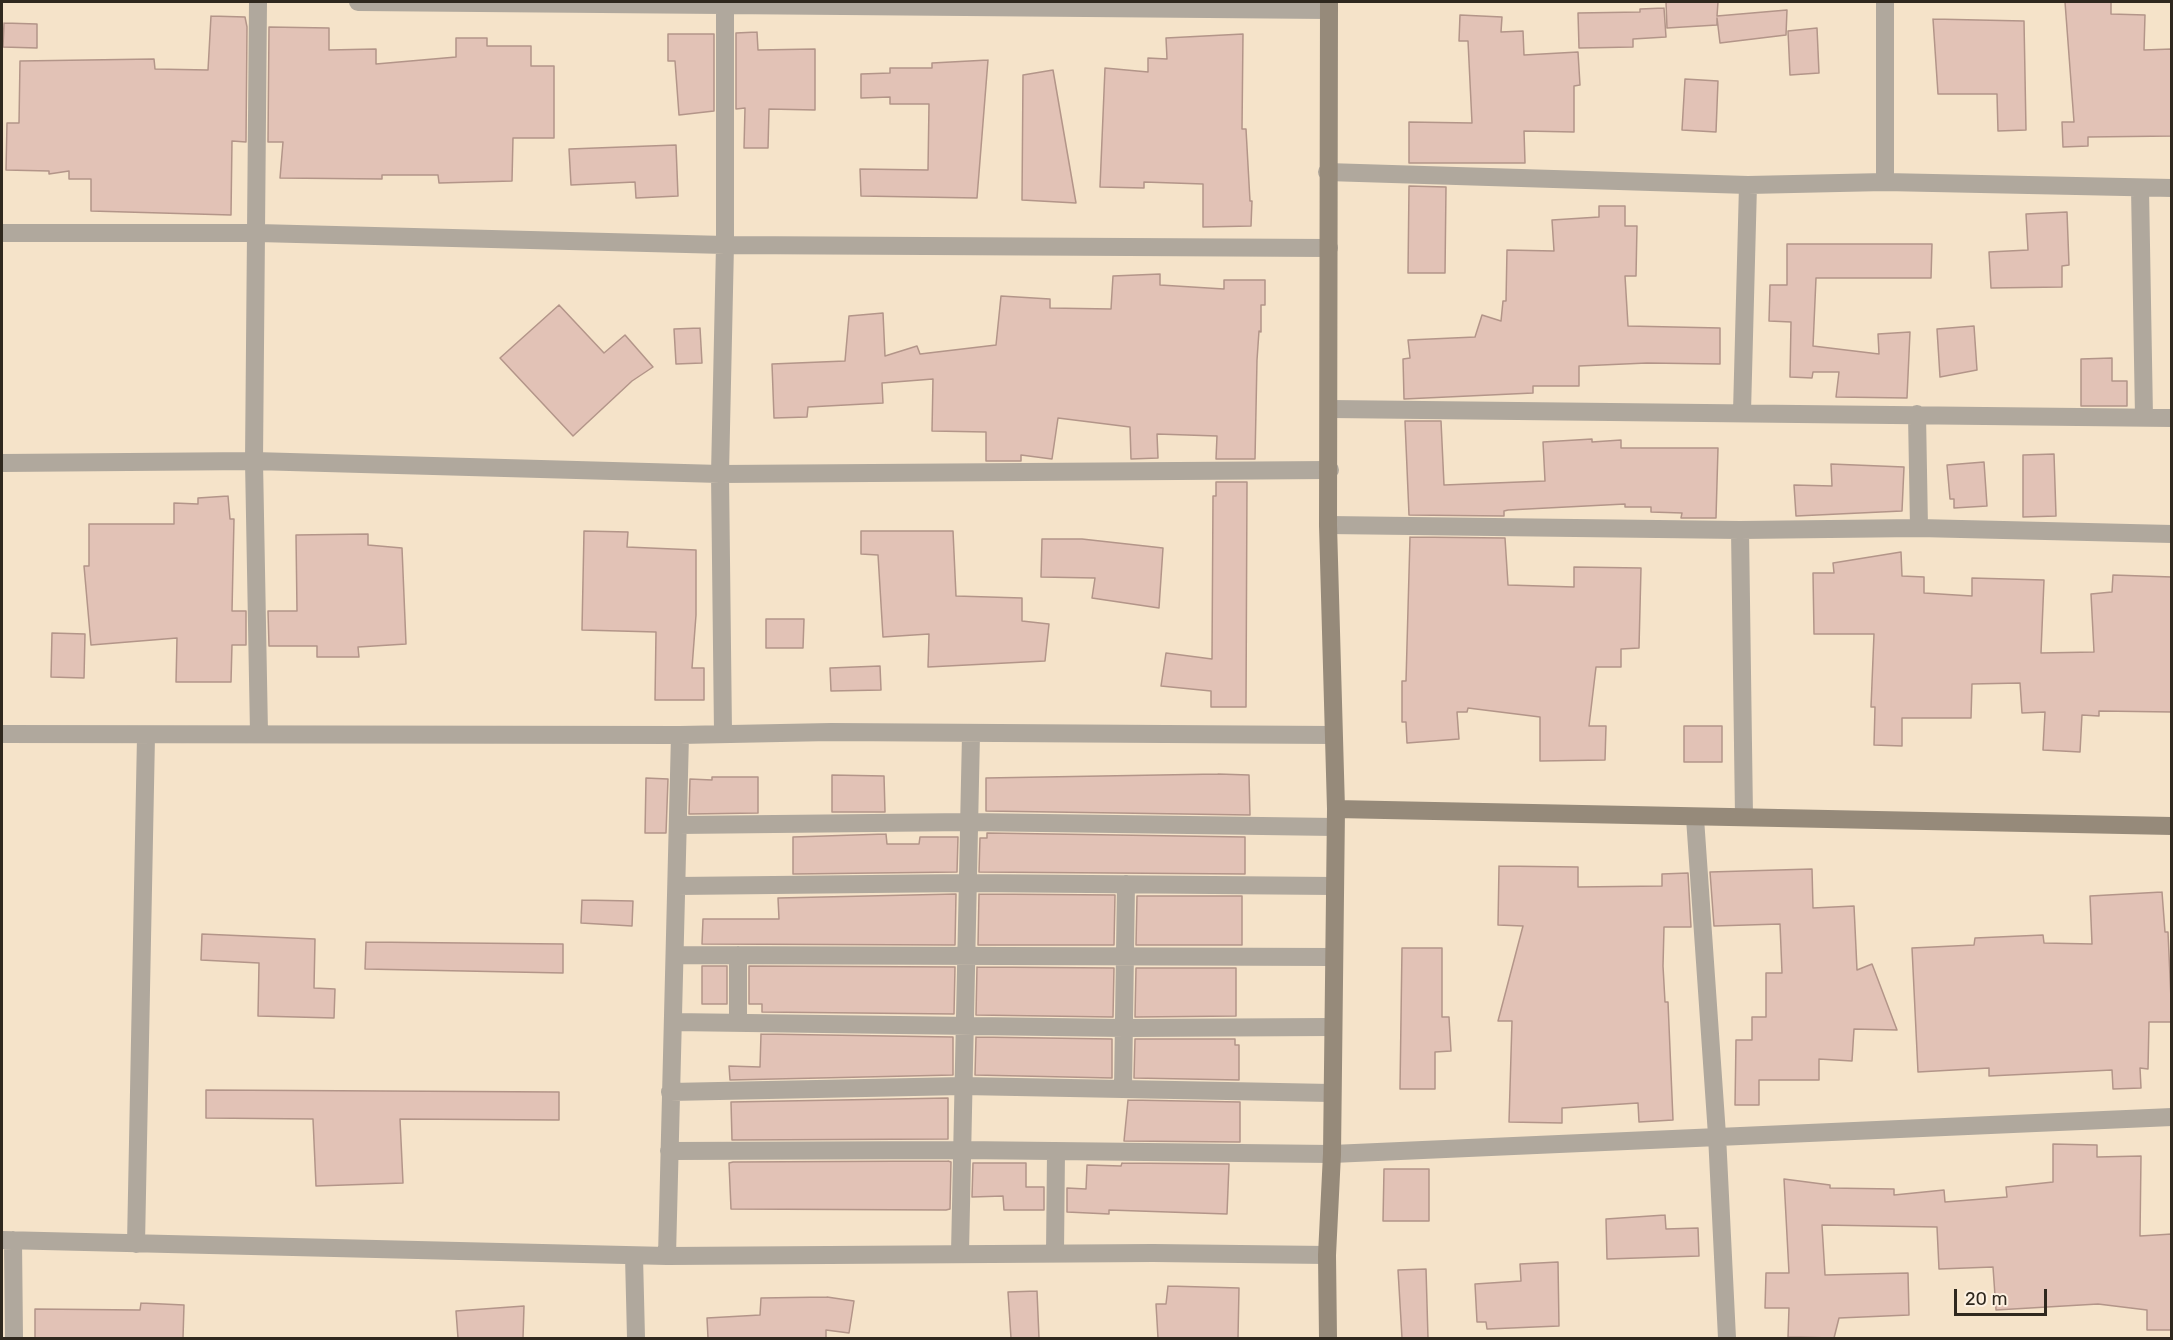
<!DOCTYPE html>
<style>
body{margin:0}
#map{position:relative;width:2173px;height:1340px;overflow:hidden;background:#f5e3c9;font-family:Rubik,sans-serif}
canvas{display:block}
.frame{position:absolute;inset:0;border:3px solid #2f281e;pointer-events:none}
.scale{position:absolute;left:1954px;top:1289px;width:93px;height:27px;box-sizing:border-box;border:3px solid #2f281e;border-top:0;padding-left:8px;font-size:18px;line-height:21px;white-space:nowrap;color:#2f281e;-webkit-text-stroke:4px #fdf1e2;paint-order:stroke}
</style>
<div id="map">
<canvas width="2173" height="1340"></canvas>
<div class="frame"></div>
<div class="scale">20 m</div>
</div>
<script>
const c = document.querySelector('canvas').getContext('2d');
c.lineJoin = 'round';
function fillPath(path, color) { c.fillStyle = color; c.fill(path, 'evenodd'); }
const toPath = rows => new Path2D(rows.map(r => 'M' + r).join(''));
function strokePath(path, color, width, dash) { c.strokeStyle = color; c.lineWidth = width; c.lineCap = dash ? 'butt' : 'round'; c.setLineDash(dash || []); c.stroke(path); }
const building = toPath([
 [1666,2,1718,2,1717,16,1787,10,1786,35,1720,43,1717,18,1717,25,1667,28,1666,2],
 [2065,2,2111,2,2111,14,2145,15,2144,50,2172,49,2172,136,2088,137,2088,146,2063,147,2062,122,2074,122,2065,2],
 [1664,8,1666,37,1633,39,1633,47,1579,48,1578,13,1640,12,1640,9,1664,8],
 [1460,15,1502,17,1501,32,1523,31,1524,55,1578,52,1580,85,1574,86,1574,132,1524,131,1525,163,1409,163,1409,122,1472,123,1468,41,1459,41,1460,15],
 [211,16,245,17,247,27,246,142,232,141,231,215,91,211,91,179,69,179,69,171,49,174,49,171,6,170,7,123,19,123,20,61,154,59,155,69,208,70,211,16],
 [1933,19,2024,21,2026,130,1998,131,1997,94,1938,94,1933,19],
 [4,23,37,24,37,48,3,47,4,23],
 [269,27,329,28,329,50,376,49,376,64,456,57,456,38,487,38,487,46,531,46,531,66,554,66,554,138,513,138,512,181,439,183,438,175,382,175,382,179,280,178,283,142,268,142,269,27],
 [1817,28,1819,73,1790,75,1788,31,1817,28],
 [757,32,758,50,815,49,815,110,769,109,768,148,744,148,745,108,736,109,736,33,757,32],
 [668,34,714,34,714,111,679,115,675,61,668,61,668,34],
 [1243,34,1242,129,1246,129,1250,201,1252,201,1251,226,1203,227,1203,184,1144,182,1144,188,1100,187,1105,68,1148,72,1148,58,1167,59,1166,38,1243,34],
 [988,60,977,198,861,196,860,169,928,170,929,104,890,104,890,97,861,98,861,74,890,73,890,68,932,68,932,63,988,60],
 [1053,70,1076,203,1022,200,1023,75,1053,70],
 [1685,79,1718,81,1716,132,1682,130,1685,79],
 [676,145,678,196,636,198,635,182,571,185,569,149,676,145],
 [1409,186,1446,187,1445,273,1408,273,1409,186],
 [1599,206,1625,206,1625,226,1637,226,1636,276,1625,276,1628,326,1720,328,1720,364,1647,363,1579,366,1579,386,1533,386,1533,393,1404,399,1403,359,1410,358,1408,340,1475,337,1482,315,1501,321,1503,301,1506,301,1507,250,1554,251,1552,220,1599,217,1599,206],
 [2067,212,2069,265,2062,266,2062,287,1991,288,1989,252,2028,250,2026,214,2067,212],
 [1787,244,1932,244,1931,278,1816,278,1813,346,1879,354,1878,334,1910,332,1907,398,1836,397,1839,372,1813,372,1812,378,1790,377,1791,322,1769,321,1770,285,1787,285,1787,244],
 [1160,274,1160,285,1224,289,1224,280,1265,280,1265,305,1261,305,1261,332,1259,331,1257,360,1255,459,1216,459,1217,436,1157,434,1158,458,1131,459,1130,427,1058,418,1052,459,1021,455,1021,461,986,461,986,432,932,431,933,379,882,383,883,403,808,407,807,417,774,418,772,364,845,361,849,316,883,313,885,356,917,346,920,354,996,345,1001,296,1050,299,1050,308,1111,309,1113,276,1160,274],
 [559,305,604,353,625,335,653,367,632,381,573,436,500,358,559,305],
 [1974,326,1977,370,1940,377,1937,329,1974,326],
 [700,328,702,363,676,364,674,329,700,328],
 [2112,358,2112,381,2127,381,2127,406,2081,406,2081,359,2112,358],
 [1405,421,1441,421,1444,485,1545,481,1543,442,1592,439,1592,442,1621,440,1621,448,1718,448,1716,518,1681,518,1682,513,1651,512,1651,507,1625,507,1625,504,1508,510,1504,511,1504,516,1409,515,1405,421],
 [2054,454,2056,516,2023,517,2023,455,2054,454],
 [1984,462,1987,506,1954,508,1954,499,1950,499,1947,465,1984,462],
 [1831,464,1904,467,1902,511,1796,516,1794,485,1832,486,1831,464],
 [1216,482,1247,482,1246,707,1211,707,1211,691,1161,686,1166,653,1212,659,1213,496,1216,496,1216,482],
 [228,496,230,519,234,519,232,611,246,611,246,645,232,645,231,682,176,682,177,638,91,645,84,566,89,566,89,524,174,524,174,503,198,504,198,498,228,496],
 [584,531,628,532,627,547,696,550,696,615,692,668,704,668,704,700,655,700,656,632,582,630,584,531],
 [861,531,953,531,956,596,1022,598,1022,621,1049,624,1045,661,928,667,929,634,883,637,878,555,861,554,861,531],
 [368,534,368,545,402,548,406,644,358,647,359,657,317,657,317,646,269,646,268,611,297,611,296,535,368,534],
 [1410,537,1505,538,1508,585,1574,587,1574,567,1641,568,1639,648,1621,649,1621,667,1596,667,1589,726,1606,726,1605,760,1540,761,1540,717,1468,708,1467,712,1457,712,1459,739,1407,743,1406,722,1402,722,1402,681,1406,681,1410,537],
 [1042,539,1082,539,1163,548,1159,608,1092,598,1095,578,1041,577,1042,539],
 [1901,552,1902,576,1924,577,1924,593,1972,596,1972,578,2044,580,2041,653,2094,652,2091,594,2112,592,2113,575,2172,577,2172,712,2099,711,2099,716,2082,715,2080,752,2043,750,2045,712,2022,713,2020,683,1972,684,1971,718,1902,718,1902,746,1874,745,1875,707,1871,707,1874,634,1814,634,1813,573,1834,573,1833,563,1901,552],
 [766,619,804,619,803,648,766,648,766,619],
 [52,633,85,634,84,678,51,677,52,633],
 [880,666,881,690,831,691,830,668,880,666],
 [1684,726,1722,726,1722,762,1684,762,1684,726],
 [1218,774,1249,775,1250,815,986,811,986,778,1218,774],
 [832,775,884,776,885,812,832,812,832,775],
 [712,777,758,777,758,813,689,814,690,779,712,780,712,777],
 [646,778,668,779,666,833,645,833,646,778],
 [987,833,1245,837,1245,874,979,872,980,838,987,838,987,833],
 [886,834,887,844,919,844,920,837,958,837,957,872,793,874,793,837,886,834],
 [1499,866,1578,867,1578,887,1662,886,1662,874,1688,873,1691,927,1664,927,1663,966,1665,1002,1668,1002,1673,1120,1639,1122,1638,1103,1562,1108,1562,1123,1509,1122,1512,1021,1498,1021,1523,926,1498,925,1499,866],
 [1812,869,1813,908,1854,906,1857,970,1872,964,1897,1030,1854,1029,1852,1061,1819,1059,1819,1080,1759,1080,1759,1105,1735,1105,1736,1040,1752,1040,1752,1017,1766,1017,1766,973,1782,973,1780,924,1714,926,1710,872,1812,869],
 [2162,892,2165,932,2168,932,2172,1022,2149,1022,2148,1069,2140,1068,2141,1088,2113,1089,2112,1070,1989,1076,1989,1068,1918,1072,1912,948,1974,945,1975,938,2043,935,2044,943,2092,944,2090,896,2162,892],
 [956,894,955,945,702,944,703,919,779,919,778,898,956,894],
 [979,894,1115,895,1114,945,978,945,979,894],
 [1137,896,1242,896,1242,945,1136,945,1137,896],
 [582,900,633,901,632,926,581,923,582,900],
 [202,934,315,939,314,988,335,989,334,1018,258,1016,259,963,201,960,202,934],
 [366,942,563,944,563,973,365,969,366,942],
 [1402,948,1442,948,1442,1017,1449,1017,1451,1051,1435,1052,1435,1089,1400,1089,1402,948],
 [702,966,727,966,727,1004,702,1004,702,966],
 [749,966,955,967,954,1014,762,1012,762,1004,749,1004,749,966],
 [977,967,1114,968,1113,1017,976,1015,977,967],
 [1136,968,1236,968,1236,1016,1135,1017,1136,968],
 [761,1034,953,1037,953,1075,730,1080,729,1066,760,1067,761,1034],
 [976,1037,1112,1039,1112,1078,975,1075,976,1037],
 [1135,1039,1235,1039,1235,1045,1239,1045,1239,1080,1134,1078,1135,1039],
 [206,1090,559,1092,559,1120,400,1119,403,1183,316,1186,313,1119,206,1118,206,1090],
 [948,1098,948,1139,732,1140,731,1102,948,1098],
 [1128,1100,1240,1102,1240,1142,1124,1141,1128,1100],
 [2053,1144,2097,1145,2097,1157,2141,1156,2140,1236,2172,1234,2172,1330,2147,1330,2147,1310,2098,1304,1996,1310,1993,1267,1939,1269,1937,1227,1822,1225,1825,1275,1908,1273,1909,1315,1839,1318,1834,1338,1788,1337,1789,1308,1765,1308,1766,1273,1789,1273,1784,1179,1830,1185,1830,1188,1894,1189,1894,1195,1944,1190,1945,1202,2007,1197,2006,1187,2053,1182,2053,1144],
 [948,1161,951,1162,950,1209,946,1210,731,1209,729,1163,733,1162,948,1161],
 [973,1163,1026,1163,1026,1187,1044,1187,1044,1210,1004,1210,1003,1196,972,1197,973,1163],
 [1122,1163,1229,1164,1227,1214,1109,1210,1109,1214,1067,1212,1067,1188,1086,1189,1087,1165,1121,1166,1122,1163],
 [1384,1169,1429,1169,1429,1221,1383,1221,1384,1169],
 [1665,1215,1666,1229,1698,1228,1699,1256,1607,1259,1606,1219,1665,1215],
 [1558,1262,1559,1326,1487,1329,1486,1322,1477,1322,1475,1284,1521,1281,1520,1264,1558,1262],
 [1426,1269,1428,1338,1402,1338,1398,1270,1426,1269],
 [1168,1286,1239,1288,1238,1338,1158,1338,1156,1304,1166,1304,1168,1286],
 [1037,1291,1039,1338,1011,1338,1008,1292,1037,1291],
 [827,1297,854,1301,849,1333,826,1330,826,1338,708,1338,707,1318,760,1315,761,1298,827,1297],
 [141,1303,184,1305,183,1338,35,1338,35,1309,140,1310,141,1303],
 [524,1306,523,1338,458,1338,456,1311,524,1306]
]);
fillPath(building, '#e2c2b6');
strokePath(building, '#b39589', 1.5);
strokePath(toPath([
 [258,2,254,461,259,733],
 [358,2,1329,10],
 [1327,172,1748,185,1885,182,2172,188],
 [1885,182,1885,2],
 [2140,188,2144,417],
 [2,233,258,233,725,245,1329,248],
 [1330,409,2172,418],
 [1742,412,1748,185],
 [1917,414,1919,528],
 [2,463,254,461,720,474,1330,470],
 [1328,525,1740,530,1919,528,2172,534],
 [1740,530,1744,816],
 [723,733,720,474,725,245,725,2],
 [2,734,680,735,831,732,1333,735],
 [1695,818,1717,1135,1727,1338],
 [678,825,969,822,1335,827],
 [1126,884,1123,1089,1331,1093],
 [677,886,967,883,1335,886],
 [675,955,1334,957],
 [738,1021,738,955],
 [673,1022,1124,1028,1332,1027],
 [670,1092,963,1086,1123,1089],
 [669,1151,961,1150,1332,1154,2172,1117],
 [2,1240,667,1256,1153,1253,1327,1255],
 [13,1240,14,1338],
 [136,1244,146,736],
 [960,1253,971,734],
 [1055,1253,1056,1151],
 [634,1256,636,1338],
 [667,1256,680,735]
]), '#b0a89d', 18);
strokePath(toPath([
 [1336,809,2172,826],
 [1328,1338,1327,1255,1332,1154,1336,809,1328,525,1329,2]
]), '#968a7a', 18);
</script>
